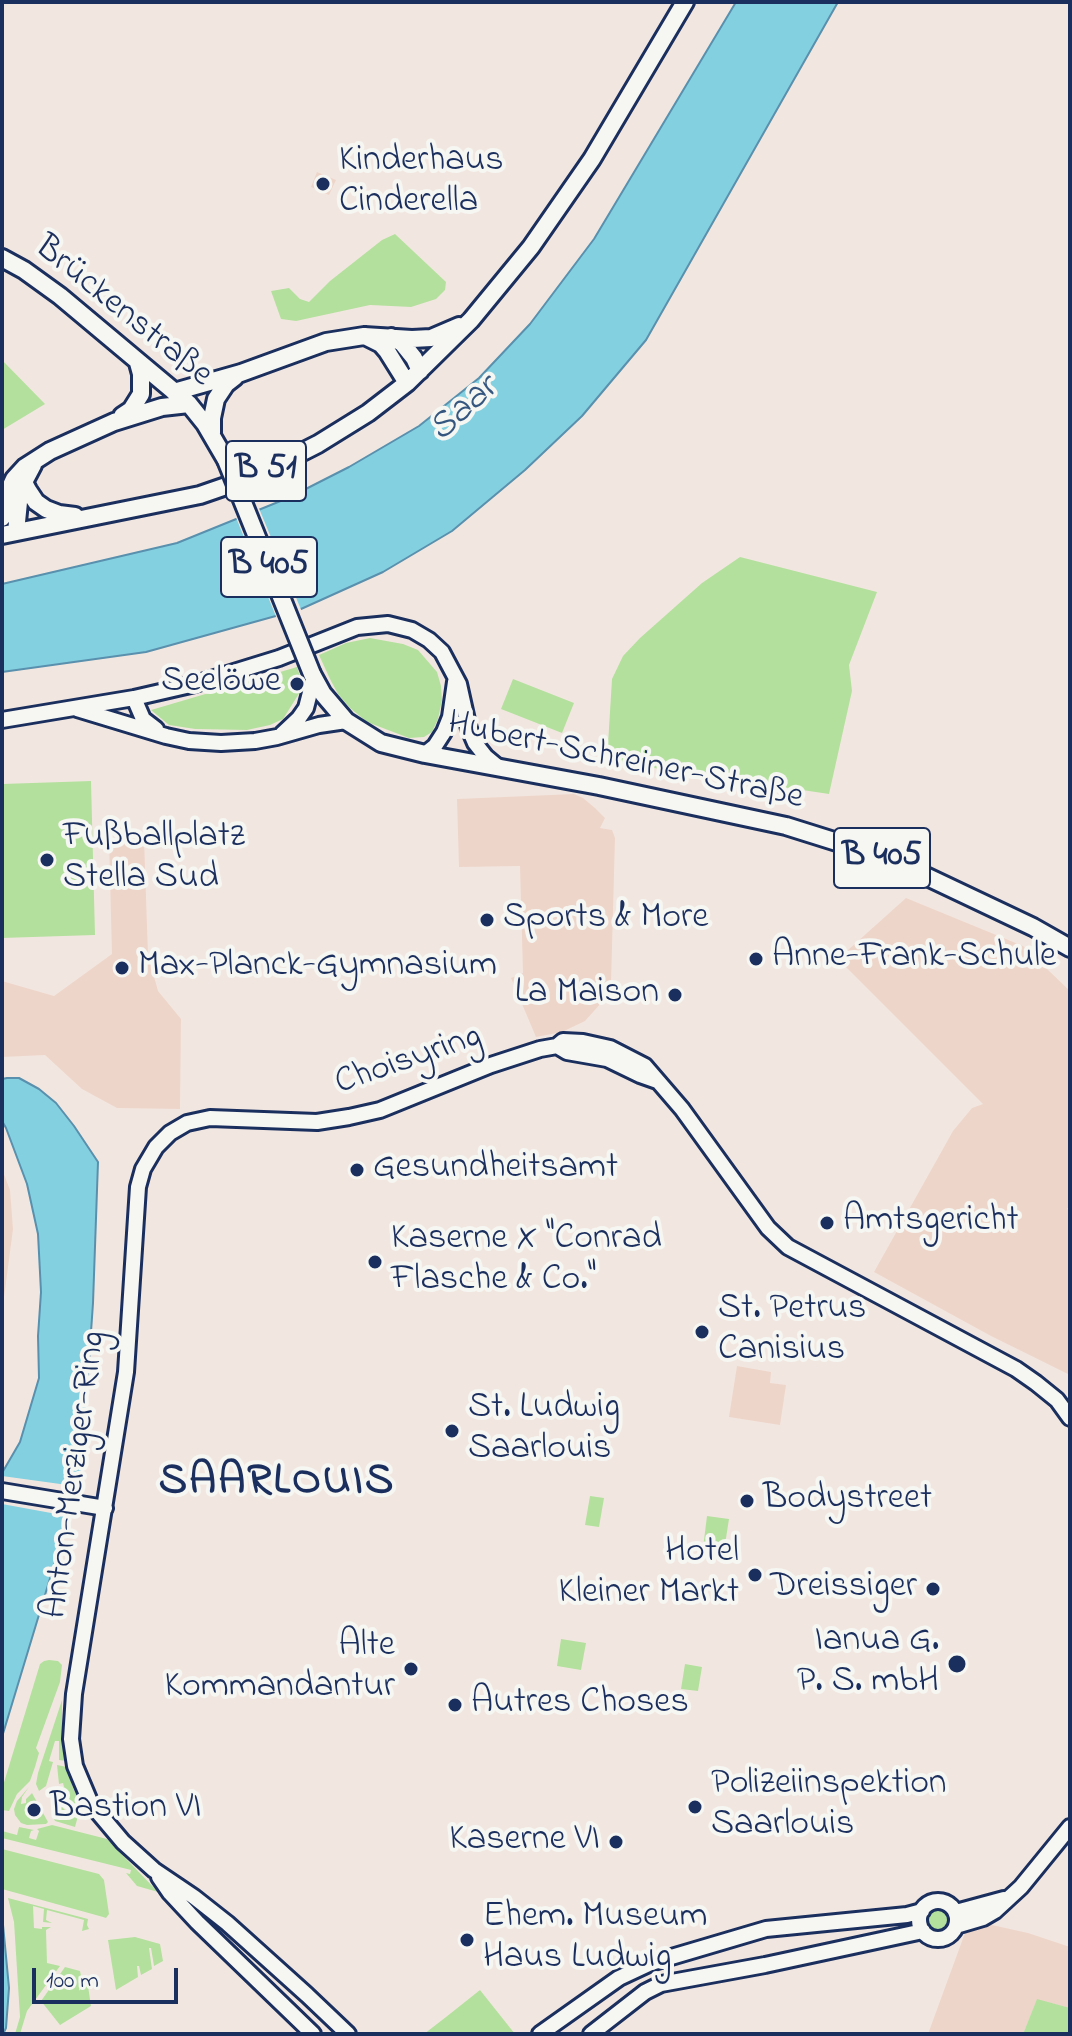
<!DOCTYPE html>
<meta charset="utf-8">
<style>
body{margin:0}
#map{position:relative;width:1072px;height:2036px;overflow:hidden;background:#f2e7e0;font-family:"Indie Flower",sans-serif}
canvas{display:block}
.frame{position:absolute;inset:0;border:4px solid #1b2f5e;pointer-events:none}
.scale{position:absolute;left:32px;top:1968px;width:146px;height:36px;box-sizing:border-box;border:4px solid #1b2f5e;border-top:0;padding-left:10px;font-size:24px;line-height:28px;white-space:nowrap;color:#1b2f5e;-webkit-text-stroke:6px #f6f6f2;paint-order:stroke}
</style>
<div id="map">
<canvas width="1072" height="2036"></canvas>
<div class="frame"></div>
<div class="scale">100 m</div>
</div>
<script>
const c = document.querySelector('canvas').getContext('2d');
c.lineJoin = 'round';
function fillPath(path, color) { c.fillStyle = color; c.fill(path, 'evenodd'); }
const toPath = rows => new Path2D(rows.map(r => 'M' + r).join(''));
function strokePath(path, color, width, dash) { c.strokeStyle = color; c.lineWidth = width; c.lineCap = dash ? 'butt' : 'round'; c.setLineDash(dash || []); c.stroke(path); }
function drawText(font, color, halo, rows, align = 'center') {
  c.font = font + ' "Indie Flower",sans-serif'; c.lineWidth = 8; c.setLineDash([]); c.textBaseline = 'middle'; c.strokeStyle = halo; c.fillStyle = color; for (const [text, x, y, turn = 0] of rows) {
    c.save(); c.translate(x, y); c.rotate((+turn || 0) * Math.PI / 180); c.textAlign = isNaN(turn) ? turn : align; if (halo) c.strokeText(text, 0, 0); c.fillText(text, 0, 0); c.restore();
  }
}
fillPath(toPath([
 [317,172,336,180,329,195,311,187],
 [574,794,583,798,595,808,605,818,600,828,612,830,615,838,611,983,602,1002,585,1021,562,1032,536,1037,511,978,523,973,520,866,459,867,457,799],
 [144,839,148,955,158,991,181,1019,180,1109,117,1108,82,1089,45,1055,2,1057,2,981,54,996,112,954,109,840],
 [906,898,1023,946,1070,991,1070,1205,1067,1209,1070,1211,1070,1375,991,1336,874,1272,953,1131,972,1108,983,1104,838,959],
 [2,1169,10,1190,13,1229,2,1313],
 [737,1366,771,1372,770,1383,786,1385,780,1425,729,1417],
 [983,1923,1028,1933,1070,1947,1070,2008,1037,2000,1023,2034,928,2034,965,1933]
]), '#eed5ca');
fillPath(toPath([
 [395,234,446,282,445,290,436,299,411,307,370,305,296,321,281,319,271,291,289,288,300,299,309,302,330,281,382,240],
 [2,360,45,404,2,430],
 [740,557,877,592,849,665,852,691,829,794,607,761,612,679,623,656,640,638,702,583],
 [370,638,403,644,418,650,437,672,441,686,442,700,438,719,432,732,424,737,409,738,367,722,350,708,338,694,330,679,319,655,346,643],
 [297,667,301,679,300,692,283,719,270,725,247,730,195,729,169,725,151,710],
 [513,679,574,703,562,733,501,709],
 [91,781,95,935,2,938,2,784],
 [590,1496,604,1498,599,1527,585,1525],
 [707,1516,729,1519,724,1551,703,1548],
 [561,1639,586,1643,581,1670,557,1666],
 [49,1660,58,1661,62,1665,60,1682,36,1748,39,1753,35,1767,30,1781,17,1794,9,1811,2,1810,2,1789,40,1664,44,1661],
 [685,1664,702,1667,698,1691,681,1689],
 [62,1700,62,1730,66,1761,59,1760,59,1741,55,1741,49,1761,53,1762,46,1786,39,1791,36,1784,38,1773],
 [57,1765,67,1767,73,1788,81,1804,79,1810,73,1808,64,1799,67,1796,62,1788,64,1787,63,1783,59,1784],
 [29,1787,22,1797,21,1804,26,1803,26,1799,32,1793,48,1822,46,1824,27,1825,21,1823,15,1815,14,1809,17,1801],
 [62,1807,68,1813,78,1816,75,1827,55,1821,53,1817,57,1810],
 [52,1825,107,1839,158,1892,137,1886,126,1873,130,1874,131,1870,2,1838,2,1831,17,1835,19,1827,34,1830,31,1831,29,1838,36,1840,39,1831,37,1829],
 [2,1849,99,1874,104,1880,109,1914,106,1918,103,1917,2,1889],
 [8,1898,88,1919,87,1925,89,1929,82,1931,84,1920,47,1910,46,1920,52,1923,43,1922,44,1909,33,1906,34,1928,42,1929,42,1927,51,1927,46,1930,47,1963,60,1966,27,2011,20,2034,15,2034,20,2017,14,1922],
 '926 1919a12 12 0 1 1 24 0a12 12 0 1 1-24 0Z',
 [135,1937,160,1944,163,1961,154,1966,151,1948,149,1948,152,1969,141,1975,139,1966,137,1966,138,1977,116,1990,108,1940],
 [65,1967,80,1971,83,1985,88,1986,91,2006,60,2025,41,2001],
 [480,1990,515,2034,424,2034,446,2017],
 [1037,1999,1070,2008,1070,2034,1023,2034]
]), '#b4e09e');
const water = toPath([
 [736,2,838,2,646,340,582,416,525,470,452,531,383,572,301,609,146,652,2,672,2,584,177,543,288,498,349,467,419,426,479,378,530,324,594,239,736,2],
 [7,1078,19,1078,39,1089,56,1103,74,1126,98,1162,93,1303,81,1476,2,1737,2,1473,20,1442,39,1378,38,1336,41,1292,38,1234,27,1184,6,1128,2,1121,2,1079,7,1078],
 [2,1914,9,1988,6,2028,3,2034,2,1914]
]);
fillPath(water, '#83d0e1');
strokePath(water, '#5990ad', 2);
fillPath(toPath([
 [258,506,302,612,277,619,235,515],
 [2,1476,82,1487,73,1517,2,1504]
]), '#f2e7e0');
const minor = toPath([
 [134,698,143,719,156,729],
 [77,709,166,736,189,741,221,743,255,741,277,737,319,725,346,721],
 [2,720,134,698,195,684,279,658,357,627,388,624,412,630,429,640,442,652,459,684,469,729,475,743,486,757,498,767],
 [282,734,299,718,306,708,314,677],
 [425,754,435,746,444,732,450,717,455,682],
 [557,1046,567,1052,607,1059,640,1075,657,1081],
 [2,1491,105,1508],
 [159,1877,170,1893,197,1922,313,2034],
 '919 1920a19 19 0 1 1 38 0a19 19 0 1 1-38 0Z',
 [956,1912,1004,1899],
 [956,1926,983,1918,995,1911,1021,1887,1070,1827],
 [348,2034,307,1995,227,1923,194,1897,154,1870,123,1842,91,1804,75,1766,71,1739,74,1694,126,1372,138,1187,143,1169,156,1147,170,1133,187,1123,210,1118,317,1122,349,1117,380,1110,491,1065,540,1049,557,1046,563,1041,583,1042,610,1048,645,1066,682,1109,768,1228,788,1247,1016,1369,1036,1383,1057,1400,1070,1418],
 [540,2034,619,1978,651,1963,766,1929,907,1915,922,1911],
 [591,2034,645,1992,661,1984,765,1965,923,1931]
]);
const major = toPath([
 [2,258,24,270,60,296,189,404,205,424,226,460],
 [365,336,381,344,387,351,407,383],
 [391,337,402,343,414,358,420,371],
 [174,392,241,373,326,342,364,336,412,339,431,338,459,326],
 [122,416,131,410,141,394,141,374,138,363],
 [212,433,212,418,216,399,226,384,235,377],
 [33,465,24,482,28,490,36,502,46,509,59,514,75,516],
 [2,518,6,496,14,479,25,467,50,451,114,422,162,407,189,404],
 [16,532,19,502,24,482],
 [2,535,200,495,255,476,318,444,368,413,407,383,471,320,531,247,592,159,685,2],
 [312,674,323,694,346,721,381,743,425,754,599,786,786,826,872,853,917,872,1033,927,1070,948]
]);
strokePath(minor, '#1b2f5e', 20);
strokePath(major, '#1b2f5e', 22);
strokePath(minor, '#f6f6f2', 14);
strokePath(major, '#f6f6f2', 16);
const majorBridge = toPath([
 [226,460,312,674]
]);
strokePath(majorBridge, '#1b2f5e', 22, []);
strokePath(majorBridge, '#f6f6f2', 16);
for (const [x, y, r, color] of [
 [323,184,8,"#1b2f5e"],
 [297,684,8,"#1b2f5e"],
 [47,860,8,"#1b2f5e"],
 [487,920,8,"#1b2f5e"],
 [756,959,8,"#1b2f5e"],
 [122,968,8,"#1b2f5e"],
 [675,995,8,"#1b2f5e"],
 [357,1170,8,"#1b2f5e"],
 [827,1223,8,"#1b2f5e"],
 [375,1262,8,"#1b2f5e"],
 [702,1332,8,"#1b2f5e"],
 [452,1431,8,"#1b2f5e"],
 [747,1501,8,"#1b2f5e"],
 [755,1575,8,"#1b2f5e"],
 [933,1589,8,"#1b2f5e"],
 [957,1664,10,"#1b2f5e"],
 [411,1669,8,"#1b2f5e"],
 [455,1705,8,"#1b2f5e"],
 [695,1807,8,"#1b2f5e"],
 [34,1810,8,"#1b2f5e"],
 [616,1842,8,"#1b2f5e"],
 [467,1940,8,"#1b2f5e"]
]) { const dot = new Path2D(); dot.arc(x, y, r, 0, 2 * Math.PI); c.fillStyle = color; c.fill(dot); strokePath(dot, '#f6f6f2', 3); }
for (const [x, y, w] of [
 [266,471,80],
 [269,567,96],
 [882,858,96]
]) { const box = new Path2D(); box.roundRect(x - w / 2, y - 30, w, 60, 6); c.fillStyle = '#f6f6f2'; c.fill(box); strokePath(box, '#1b2f5e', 2); }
drawText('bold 34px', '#1b2f5e', null, [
 ["B 51",266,471],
 ["B 405",269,567],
 ["B 405",882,858]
]);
drawText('36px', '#1b2f5e', '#f6f6f2', [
 ["Kinderhaus",339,163],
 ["Cinderella",339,204],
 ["Seelöwe",281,684,"right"],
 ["Fußballplatz",63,839],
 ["Stella Sud",63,880],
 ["Sports & More",503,920],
 ["Anne-Frank-Schule",772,959],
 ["Max-Planck-Gymnasium",138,968],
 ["La Maison",659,995,"right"],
 ["Gesundheitsamt",373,1170],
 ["Amtsgericht",843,1223],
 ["Kaserne X \"Conrad",391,1241],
 ["Flasche & Co.\"",391,1282],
 ["St. Petrus",718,1311],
 ["Canisius",718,1352],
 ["St. Ludwig",468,1410],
 ["Saarlouis",468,1451],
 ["Bodystreet",763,1501],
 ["Hotel",739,1554,"right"],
 ["Kleiner Markt",739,1595,"right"],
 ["Dreissiger",917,1589,"right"],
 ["Ianua G.",939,1643,"right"],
 ["P. S. mbH",939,1684,"right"],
 ["Alte",395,1648,"right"],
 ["Kommandantur",395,1689,"right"],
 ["Autres Choses",471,1705],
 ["Polizeiinspektion",711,1786],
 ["Saarlouis",711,1827],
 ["Bastion VI",50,1810],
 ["Kaserne VI",600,1842,"right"],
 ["Ehem. Museum",483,1919],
 ["Haus Ludwig",483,1960]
], 'left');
drawText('36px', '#1b2f5e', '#f6f6f2', [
 ["Brückenstraße",122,313,39],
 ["Hubert-Schreiner-Straße",625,763,12],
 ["Choisyring",409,1062,-19],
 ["Anton-Merziger-Ring",77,1475,-82]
]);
drawText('italic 38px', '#35577f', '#f6f6f2', [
 ["Saar",465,411,-42]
]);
c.letterSpacing = '2px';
drawText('bold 44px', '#1b2f5e', '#f6f6f2', [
 ["SAARLOUIS",277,1485]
]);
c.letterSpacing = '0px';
</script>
